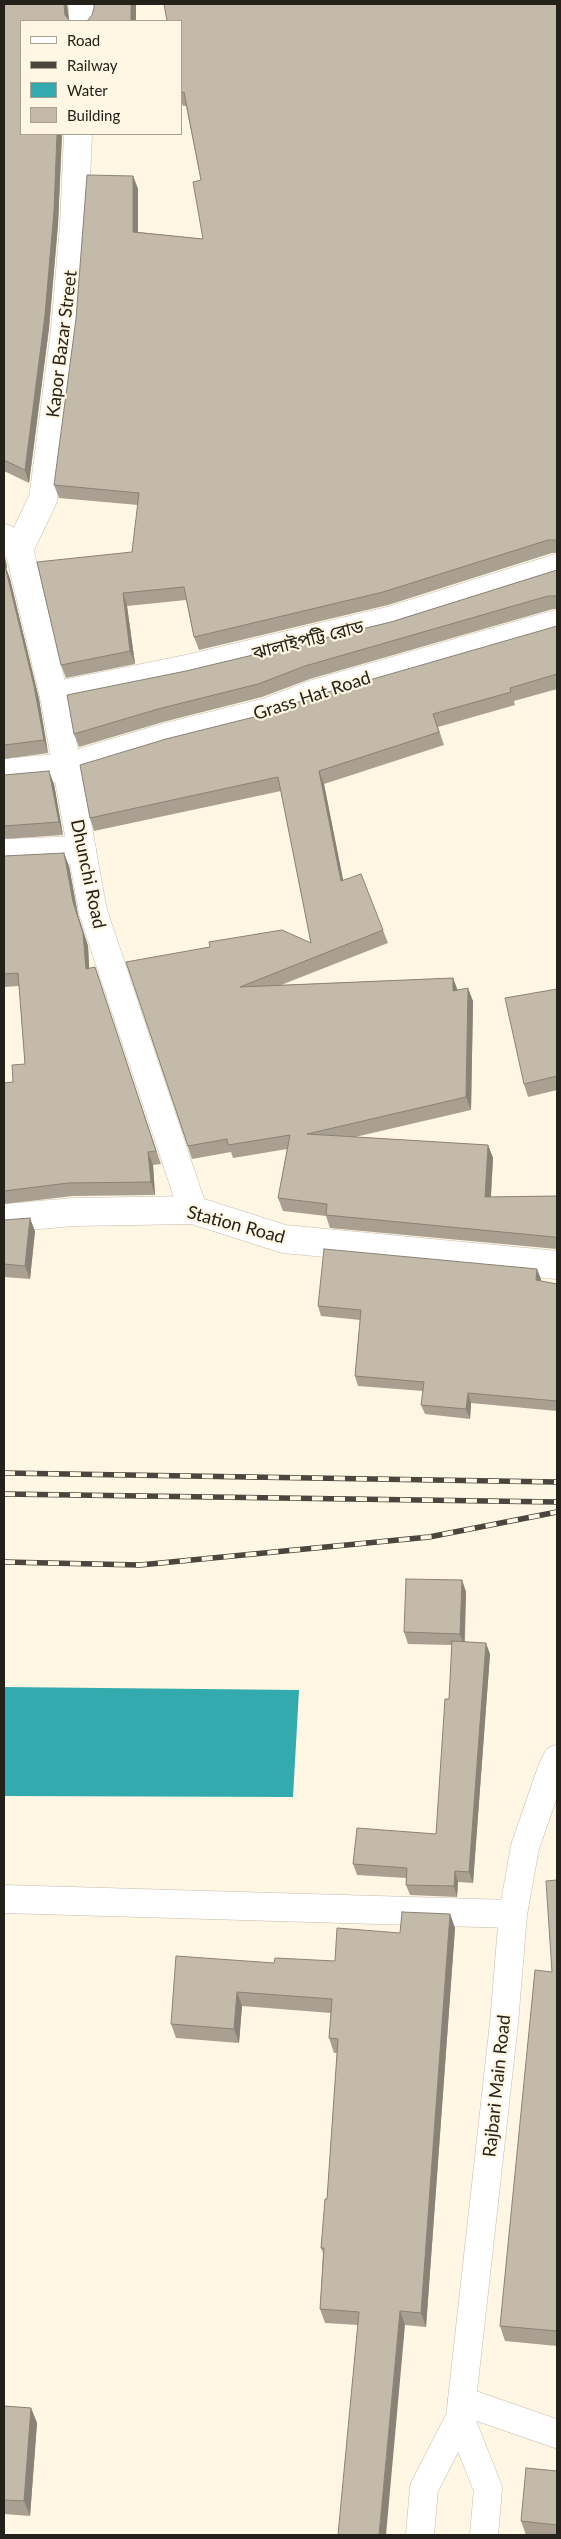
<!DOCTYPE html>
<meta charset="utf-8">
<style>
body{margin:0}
#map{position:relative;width:561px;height:2539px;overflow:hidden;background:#fff6e3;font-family:Lato,sans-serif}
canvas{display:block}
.frame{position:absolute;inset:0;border:5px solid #24211a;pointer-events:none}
.legend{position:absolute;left:20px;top:20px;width:162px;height:115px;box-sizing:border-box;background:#fff6e3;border:1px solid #a7a193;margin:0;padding:6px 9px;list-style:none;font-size:15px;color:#24211a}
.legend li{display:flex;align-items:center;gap:10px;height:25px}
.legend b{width:25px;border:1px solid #a7a193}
</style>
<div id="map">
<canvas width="561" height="2539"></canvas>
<div class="frame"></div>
<ul class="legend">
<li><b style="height:6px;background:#fff"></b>Road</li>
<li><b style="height:6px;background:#4a463d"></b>Railway</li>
<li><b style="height:14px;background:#33aaad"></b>Water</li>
<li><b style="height:14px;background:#c4baa9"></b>Building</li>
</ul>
</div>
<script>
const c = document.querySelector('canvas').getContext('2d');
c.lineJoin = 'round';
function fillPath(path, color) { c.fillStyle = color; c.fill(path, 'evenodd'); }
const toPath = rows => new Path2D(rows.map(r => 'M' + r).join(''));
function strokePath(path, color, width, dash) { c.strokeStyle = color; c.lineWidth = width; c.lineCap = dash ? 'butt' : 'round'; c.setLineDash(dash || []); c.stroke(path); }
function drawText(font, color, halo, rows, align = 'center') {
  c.font = font + ' Lato,"Noto Sans Bengali",sans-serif'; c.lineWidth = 4.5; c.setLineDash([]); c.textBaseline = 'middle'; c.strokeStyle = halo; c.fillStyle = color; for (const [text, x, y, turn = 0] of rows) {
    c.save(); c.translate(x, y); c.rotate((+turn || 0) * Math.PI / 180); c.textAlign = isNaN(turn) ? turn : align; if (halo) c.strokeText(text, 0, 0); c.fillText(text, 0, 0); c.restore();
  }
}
fillPath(toPath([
 [4,1687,299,1690,293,1797,4,1796]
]), '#33aaad');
const minor = toPath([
 [83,21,83,4],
 [19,549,43,499,65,330,74,225,78,134],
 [54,696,187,669,392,620,557,568],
 [4,773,67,767,167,737,267,712,314,694,557,624],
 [4,853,82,850],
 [4,1218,74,1212,193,1210],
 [4,1899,513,1914],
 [462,2401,557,2434]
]);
const tertiary = toPath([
 [4,538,19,549,54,696,93,912,193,1210,284,1239,557,1265],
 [460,2418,488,2489,484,2535],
 [420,2535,424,2488,460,2418,504,2023,513,1914,525,1847,552,1769,557,1759]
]);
strokePath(minor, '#c5bcab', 29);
strokePath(tertiary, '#c5bcab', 29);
strokePath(minor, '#fff', 28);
strokePath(tertiary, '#fff', 28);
const rail = toPath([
 [4,1473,557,1482],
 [4,1494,557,1502],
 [4,1562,140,1565,429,1537,557,1512]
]);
strokePath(rail, '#4a463d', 5.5);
strokePath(rail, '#fff6e3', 4, [11]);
fillPath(toPath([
 [4,4,67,4,69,20,21,134,62,134,58,224,49,328,29,483,4,471],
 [557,4,557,553,552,553,388,605,199,650,194,637,186,600,127,606,135,664,66,678,61,665,132,552,138,505,59,498,54,485,133,176,138,189,138,232,203,239,201,180,186,106,183,106,181,101,181,21],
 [4,554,7,567,6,568,10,579,39,699,48,753,4,759],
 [557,570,557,609,553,609,310,679,262,697,163,722,79,747,74,734,186,671,391,622],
 [557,626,557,689,514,701,515,705,438,727,444,745,324,784,343,881,383,930,388,943,281,985,453,978,457,990,473,1001,471,1110,355,1137,488,1145,493,1158,491,1197,557,1196,557,1249,330,1228,326,1216,283,1211,278,1198,287,1149,233,1158,231,1152,192,1159,126,962,311,943,281,791,94,831,90,818,266,714],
 [4,775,54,784,63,835,4,839],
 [4,856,69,866,78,915,88,946,89,968,99,980,161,1164,153,1165,155,1195,73,1196,4,1204,4,1083,13,1082,25,1064,19,986,4,987],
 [557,989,557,1090,528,1097,524,1084],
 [4,1220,35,1231,30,1279,4,1277],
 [541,1279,541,1281,557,1284,557,1411,471,1403,470,1419,425,1414,421,1405,423,1391,358,1386,355,1376,360,1320,321,1316,318,1306],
 [462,1580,466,1592,465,1642,490,1654,473,1883,458,1882,457,1897,410,1895,406,1885,406,1878,357,1875,353,1864,436,1834,449,1699,452,1645,408,1644,404,1632],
 [557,1880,557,2346,505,2341,500,2326,552,1972],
 [450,1914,455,1928,426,2327,405,2325,358,2325,325,2323,320,2309,323,2253,321,2248,327,2199,337,2053,334,2053,329,2038,331,2013,242,2006,239,2043,176,2038,171,2024,274,1963,335,1961,400,1933],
 [4,2406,31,2408,37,2423,30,2516,4,2514],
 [557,2471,557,2535,526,2535,521,2521]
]), '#a9a091');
fillPath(toPath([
 [64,4,67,4,69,21,65,15],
 [131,4,136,4,136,21,131,21],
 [57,134,62,134,58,224,49,328,29,483,25,470],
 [133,176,138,189,138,245,133,232],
 [4,554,7,567,6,568,10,579,39,699,48,753,44,740,4,573],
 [123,593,127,606,135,664,130,651],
 [49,771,54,784,63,835,59,822],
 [319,771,324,784,346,894,341,881],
 [64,853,69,866,78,915,88,946,90,982,86,969],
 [453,978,458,991,453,991],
 [468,988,473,1001,471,1110,466,1097],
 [488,1145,493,1158,490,1210,485,1197],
 [148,1152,153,1165,155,1195,151,1182],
 [30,1218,35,1231,30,1279,25,1266],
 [537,1269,541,1279,540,1290,536,1280],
 [468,1393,471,1403,470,1419,466,1409],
 [462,1580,466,1592,464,1646,460,1634],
 [486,1643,490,1654,473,1883,469,1872],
 [455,1871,458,1882,457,1897,454,1886],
 [450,1914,455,1928,426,2327,421,2313],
 [237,1992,242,2006,239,2043,234,2029],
 [400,2311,405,2325,386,2535,379,2535],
 [31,2408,37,2423,30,2516,24,2501]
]), '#898276');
const building = toPath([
 [4,4,64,4,65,15,70,21,21,21,21,134,57,134,54,211,45,315,25,470,4,460,4,4],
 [94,4,131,4,131,21,87,21,92,15,94,8,94,4],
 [164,4,557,4,557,541,555,540,548,540,383,592,194,637,184,587,123,593,130,651,61,665,37,562,132,552,139,493,54,485,76,319,87,175,133,176,133,232,203,239,193,182,201,180,184,92,181,93,181,21,167,21,164,4],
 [4,566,5,566,34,686,44,740,4,745,4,566],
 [557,570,557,597,556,596,548,596,305,666,258,684,158,709,74,734,67,695,186,671,391,622,557,570],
 [557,626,557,674,510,688,511,692,433,714,439,732,319,771,341,881,361,874,383,930,240,987,453,978,453,991,468,988,466,1097,307,1134,488,1145,485,1197,557,1196,557,1238,554,1237,326,1215,327,1204,278,1198,290,1135,228,1145,227,1139,188,1146,126,962,210,947,209,942,282,930,311,943,278,777,90,818,80,765,166,739,266,714,314,696,557,626],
 [49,771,59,822,4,826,4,775,49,771],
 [64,853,73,902,83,933,86,969,95,967,156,1151,148,1152,151,1182,68,1183,4,1191,4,1083,13,1082,12,1065,25,1064,18,973,4,974,4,856,64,853],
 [557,989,557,1076,524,1084,505,998,557,989],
 [30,1218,25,1266,4,1264,4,1220,30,1218],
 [324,1249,537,1269,536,1280,557,1284,557,1401,468,1393,466,1409,421,1405,424,1382,355,1376,361,1310,318,1306,324,1249],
 [406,1579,462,1580,460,1634,404,1632,406,1579],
 [452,1641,486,1643,469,1872,455,1871,454,1886,406,1885,407,1868,353,1864,357,1828,436,1834,445,1699,449,1699,452,1641],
 [557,1880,557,2331,500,2326,535,1970,552,1972,546,1881,557,1880],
 [402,1912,450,1914,421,2313,400,2311,379,2535,338,2535,359,2312,320,2309,324,2248,321,2248,325,2199,327,2199,338,2039,329,2038,332,1999,237,1992,234,2029,171,2024,176,1956,274,1963,275,1958,335,1961,337,1928,400,1933,402,1912],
 [4,2406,31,2408,24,2501,4,2500,4,2406],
 [526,2468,557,2471,557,2525,521,2521,526,2468]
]);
fillPath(building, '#c4baa9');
strokePath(building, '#898276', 1);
drawText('18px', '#24211a', '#fff6e3', [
 ["Kapor Bazar Street",62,344,-83],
 ["ঝালাইপট্টি রোড",308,640,-14],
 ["Grass Hat Road",312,696,-18],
 ["Dhunchi Road",88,874,78],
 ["Station Road",236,1225,15],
 ["Rajbari Main Road",497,2086,-84]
]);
</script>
